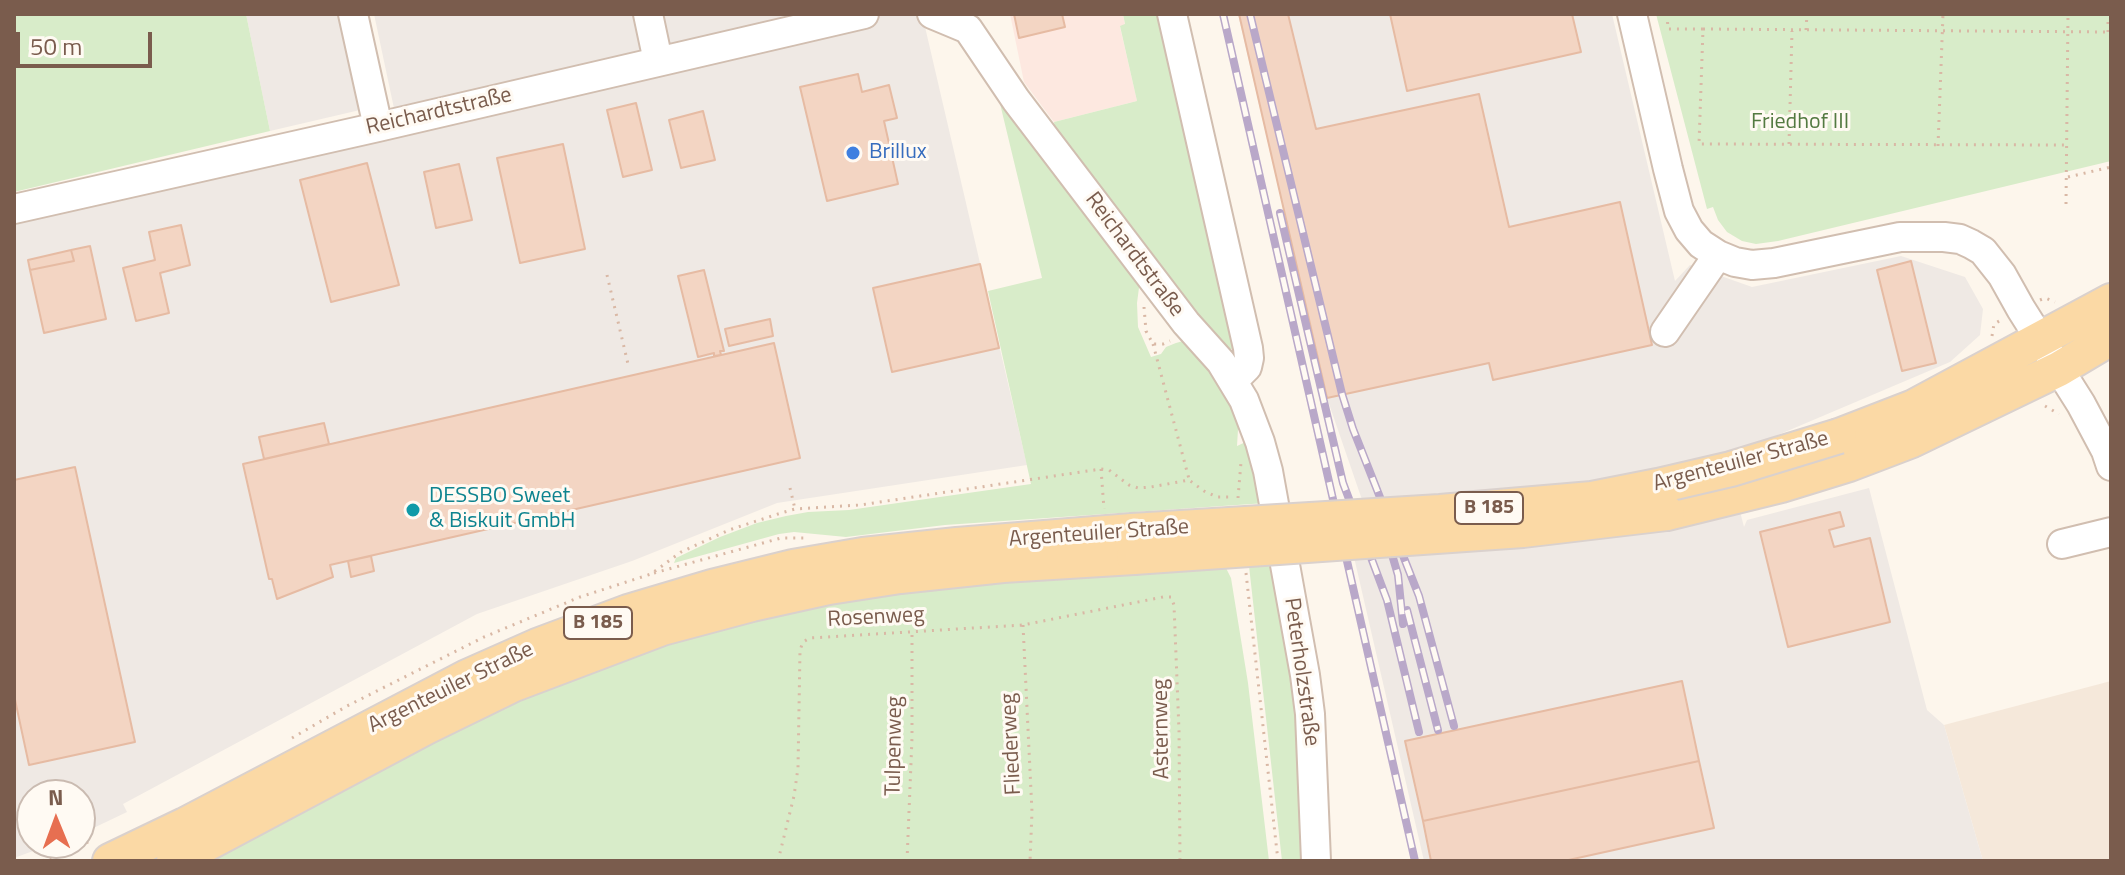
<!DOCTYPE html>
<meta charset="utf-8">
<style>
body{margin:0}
#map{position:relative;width:2125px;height:875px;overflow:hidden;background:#fdf6ec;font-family:"Titillium Web",sans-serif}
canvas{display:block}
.frame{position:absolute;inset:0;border:16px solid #7a5c4d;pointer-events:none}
.north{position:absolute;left:16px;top:779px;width:80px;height:80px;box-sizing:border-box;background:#fffaf3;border:2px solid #cabbb1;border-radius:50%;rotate:359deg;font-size:22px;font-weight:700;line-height:32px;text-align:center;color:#7a5c4d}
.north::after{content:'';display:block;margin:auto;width:28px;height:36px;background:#e76f51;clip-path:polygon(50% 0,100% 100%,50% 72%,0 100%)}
.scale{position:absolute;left:16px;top:32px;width:136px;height:36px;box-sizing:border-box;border:4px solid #7a5c4d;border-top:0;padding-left:10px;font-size:24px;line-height:28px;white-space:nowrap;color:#7a5c4d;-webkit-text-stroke:6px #fffaf3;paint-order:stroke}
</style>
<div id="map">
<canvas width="2125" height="875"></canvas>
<div class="frame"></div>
<div class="north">N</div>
<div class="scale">50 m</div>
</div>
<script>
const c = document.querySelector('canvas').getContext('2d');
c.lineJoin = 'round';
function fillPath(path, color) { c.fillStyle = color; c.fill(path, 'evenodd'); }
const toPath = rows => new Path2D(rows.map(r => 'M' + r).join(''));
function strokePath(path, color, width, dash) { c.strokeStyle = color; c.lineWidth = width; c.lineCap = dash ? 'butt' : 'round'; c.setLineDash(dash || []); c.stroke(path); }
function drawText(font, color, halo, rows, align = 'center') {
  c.font = font + ' "Titillium Web",sans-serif'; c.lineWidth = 6; c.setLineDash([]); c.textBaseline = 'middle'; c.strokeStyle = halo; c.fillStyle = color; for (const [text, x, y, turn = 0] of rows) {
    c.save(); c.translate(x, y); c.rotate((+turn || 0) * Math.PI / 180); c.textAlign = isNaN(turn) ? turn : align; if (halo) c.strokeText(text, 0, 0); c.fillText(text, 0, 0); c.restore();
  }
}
fillPath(toPath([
 [2111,681,2111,861,1983,861,1944,725]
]), '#f5e8da');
fillPath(toPath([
 [1010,14,1123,14,1125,25,1120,27,1137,101,1054,122,1024,82]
]), '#fde8e0');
fillPath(toPath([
 [246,14,340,14,360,110,270,131],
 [374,14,922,14,1027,465,777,503,632,561,477,614,123,804,127,812,83,833,80,834,80,795,32,795,32,843,55,843,14,858,14,224,399,132],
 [1238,14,1612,14,1675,281,1690,265,1752,287,1901,256,1965,277,1983,309,1980,335,1950,362,1726,457,1744,527,1747,520,1869,488,1927,710,1944,725,1983,861,1424,861,1348,531,1370,523,1327,398]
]), '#efe9e4');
fillPath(toPath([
 [14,14,246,14,270,131,14,192],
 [1123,14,1165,14,1237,342,1230,351,1193,312,1239,413,1237,446,1250,440,1266,503,945,525,846,537,794,532,779,534,674,563,676,558,720,537,757,523,786,516,808,512,849,510,1031,484,988,291,1042,278,996,87,1140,280,1137,303,1138,327,1151,357,1161,354,1166,347,1176,343,1183,341,1191,346,1056,139,1054,122,1137,101,1120,26,1125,24],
 [1656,14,2111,14,2111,161,1778,241,1756,244,1742,241,1727,232,1718,220,1713,207,1707,209],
 [1277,564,1298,682,1306,861,1282,861,1249,566],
 [1225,566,1231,578,1248,683,1269,861,202,861,434,739,437,741,551,686,658,646,727,626,804,609,874,597,976,584]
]), '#d8ecc9');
const building = toPath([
 [1014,14,1062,14,1065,27,1019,38,1014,14],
 [1239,14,1288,14,1316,129,1479,94,1509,227,1620,202,1652,345,1493,380,1489,363,1327,398,1239,14],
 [1390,14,1572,14,1581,52,1407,91,1390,14],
 [858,74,862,92,889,85,897,118,884,121,898,184,827,201,800,87,858,74],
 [636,103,652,170,623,177,607,110,636,103],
 [703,111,715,160,681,168,669,120,703,111],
 [563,144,585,249,520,263,497,158,563,144],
 [367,163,399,285,331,302,300,180,367,163],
 [459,164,472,220,436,228,424,172,459,164],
 [181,225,190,265,160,273,169,313,136,321,123,268,155,260,149,232,181,225],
 [90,246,106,319,44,333,30,270,74,261,71,250,90,246],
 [71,250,74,261,30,270,28,260,71,250],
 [1911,261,1936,363,1902,371,1877,270,1911,261],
 [980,264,999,348,892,372,873,288,980,264],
 [704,270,724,351,720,351,721,355,714,356,714,353,698,357,678,276,704,270],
 [770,319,773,336,729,346,725,329,770,319],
 [774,343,800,458,330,565,333,577,277,599,272,579,269,579,243,464,774,343],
 [324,423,329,444,264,459,259,437,324,423],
 [75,467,135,742,29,765,14,695,14,480,75,467],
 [1840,512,1844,526,1829,530,1834,547,1870,538,1890,622,1788,647,1760,532,1840,512],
 [371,556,374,571,351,577,348,561,371,556],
 [1682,681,1699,761,1423,821,1405,741,1682,681],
 [1699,761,1714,828,1564,861,1431,861,1423,821,1699,761]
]);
fillPath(building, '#f3d5c3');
strokePath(building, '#e6bba3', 2);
const minor = toPath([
 [353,14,378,127],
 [648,14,658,61],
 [932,14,968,29,1016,100,1186,323,1221,362,1244,400,1260,442,1268,471,1305,675,1310,714,1316,861],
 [1172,14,1248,348,1249,358,1247,367,1234,380],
 [1632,14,1668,169,1679,211,1689,230,1701,244,1718,255,1735,262,1752,265,1774,263,1900,237,1944,237,1960,239,1971,244,1983,251,2002,275,2021,309,2081,404,2106,451,2111,466],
 [14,209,378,127,864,14],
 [1665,332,1718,255],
 [2062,544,2111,532]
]);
const major = toPath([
 [1839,436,1914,407,2111,301],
 [1667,513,1781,485,1849,464,1912,440,2059,369,2111,338],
 [110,861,185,825,467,677,537,646,628,612,712,587,793,567,863,555,957,545,1132,531],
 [174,861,426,727,514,684,662,628,752,604,829,587,900,576,1003,565,1134,557]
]);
strokePath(minor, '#d1beb0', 32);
strokePath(major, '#dad1cd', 38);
strokePath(toPath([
 [1667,14,1668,29,1703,29,1699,144,2067,145],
 [1703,29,2111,32],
 [1806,30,1807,14],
 [2108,32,2108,14],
 [1789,144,1792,31],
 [1938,146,1943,14],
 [2068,177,2111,167],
 [2066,204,2068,14],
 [607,275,628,364],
 [2040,300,2045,298,2055,302],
 [1144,307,1146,331,1153,344,1163,344,1170,341],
 [1992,336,1994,324,2001,320],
 [1153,344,1189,479],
 [2045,406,2059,414],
 [1101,469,1104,509],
 [790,488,795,509],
 [1238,498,1241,462],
 [654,573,781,538,806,538],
 [1246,573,1278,861],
 [1023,625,1032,812,1030,861],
 [292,738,347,706,484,637,580,597,651,574,681,552,729,530,781,513,795,509,860,505,1101,469,1109,470,1129,485,1138,488,1151,487,1189,480,1204,491,1217,497,1231,497],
 [42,861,93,840],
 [778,861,794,796,798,768,800,650,803,642,810,638,1023,625,1163,597,1171,597,1174,605,1179,731,1180,861],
 [907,861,912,738,912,633]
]), '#d9b8a5', 3, [2, 6]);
strokePath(minor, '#fff', 28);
strokePath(major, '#fbd9a5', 34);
const rail = toPath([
 [1223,14,1415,861],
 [1250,14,1342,394,1353,429,1419,596,1454,726],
 [1280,213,1343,483,1387,600,1419,732],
 [1388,541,1398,575,1403,624],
 [1407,610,1438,730]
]);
strokePath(rail, '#b9a8c9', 8);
strokePath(rail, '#fffaf3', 5, [15]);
const majorBridge = toPath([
 [1132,531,1440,512,1592,499,1658,486,1731,469,1839,436],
 [1134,557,1523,530,1667,513]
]);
strokePath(majorBridge, '#dad1cd', 38, []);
strokePath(majorBridge, '#fbd9a5', 34);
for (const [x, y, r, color] of [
 [853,153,8,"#3f7fe0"],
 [413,510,8,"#0f9aa8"]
]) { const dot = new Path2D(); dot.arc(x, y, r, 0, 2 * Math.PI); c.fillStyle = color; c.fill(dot); strokePath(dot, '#fffaf3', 3); }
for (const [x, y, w] of [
 [1489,508,68],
 [598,623,68]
]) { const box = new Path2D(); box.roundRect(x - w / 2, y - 16, w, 32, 6); c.fillStyle = '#fffaf3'; c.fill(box); strokePath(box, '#7a5c4d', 2); }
drawText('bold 20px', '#7a5c4d', null, [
 ["B 185",1489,508],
 ["B 185",598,623]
]);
drawText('22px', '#7a5c4d', '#fffaf3', [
 ["Reichardtstraße",439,112,-13],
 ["Reichardtstraße",1134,255,53],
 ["Argenteuiler Straße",1741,462,-15],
 ["Argenteuiler Straße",1099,534,-4],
 ["Rosenweg",876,618,-3],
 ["Peterholzstraße",1301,672,82],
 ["Argenteuiler Straße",451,688,-26],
 ["Asternweg",1162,729,-91],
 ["Fliederweg",1012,744,-93],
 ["Tulpenweg",895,746,-89]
]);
drawText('22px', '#537a41', '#fffaf3', [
 ["Friedhof III",1800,123]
]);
drawText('22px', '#366cbe', '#fffaf3', [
 ["Brillux",869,153]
], 'left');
drawText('22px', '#0d838f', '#fffaf3', [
 ["DESSBO Sweet",429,497],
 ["& Biskuit GmbH",429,522]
], 'left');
</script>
